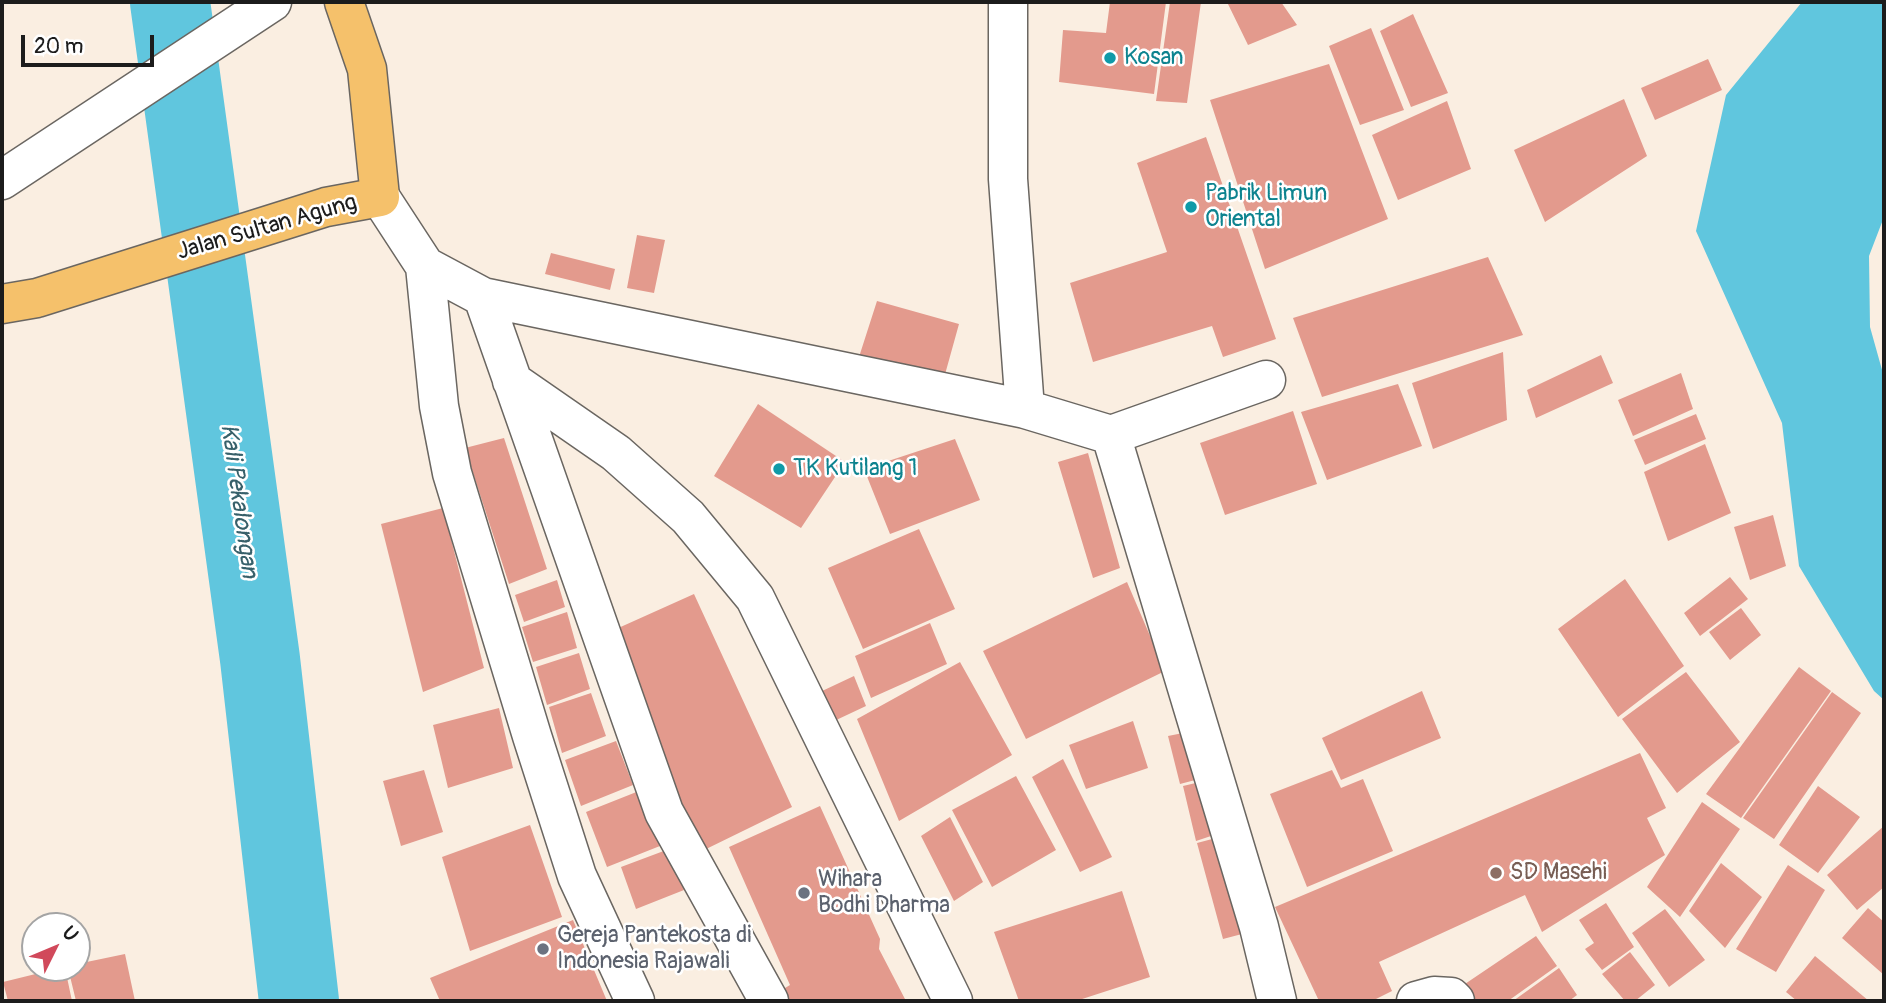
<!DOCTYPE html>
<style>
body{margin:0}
#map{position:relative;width:1886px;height:1003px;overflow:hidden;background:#faeee1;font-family:Pangolin,sans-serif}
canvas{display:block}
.frame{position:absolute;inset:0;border:4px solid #1c1c1c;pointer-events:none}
.north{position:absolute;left:21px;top:912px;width:70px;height:70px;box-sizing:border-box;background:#fff;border:2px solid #a4a4a4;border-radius:50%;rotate:47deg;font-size:19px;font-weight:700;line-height:28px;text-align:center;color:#1c1c1c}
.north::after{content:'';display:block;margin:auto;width:24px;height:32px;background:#d1495b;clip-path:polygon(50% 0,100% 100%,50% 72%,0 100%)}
.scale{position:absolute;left:21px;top:35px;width:133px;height:32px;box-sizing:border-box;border:4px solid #1c1c1c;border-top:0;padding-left:9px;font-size:21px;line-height:24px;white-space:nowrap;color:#1c1c1c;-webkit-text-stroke:5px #fff;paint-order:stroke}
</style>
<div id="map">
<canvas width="1886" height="1003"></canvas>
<div class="frame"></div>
<div class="north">U</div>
<div class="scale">20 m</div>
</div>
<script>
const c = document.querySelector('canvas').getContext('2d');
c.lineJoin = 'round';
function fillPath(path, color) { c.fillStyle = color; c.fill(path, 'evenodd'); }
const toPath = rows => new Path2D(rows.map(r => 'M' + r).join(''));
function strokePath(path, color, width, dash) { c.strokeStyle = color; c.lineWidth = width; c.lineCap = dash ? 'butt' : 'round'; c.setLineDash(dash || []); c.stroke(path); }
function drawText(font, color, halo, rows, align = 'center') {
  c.font = font + ' Pangolin,sans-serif'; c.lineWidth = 5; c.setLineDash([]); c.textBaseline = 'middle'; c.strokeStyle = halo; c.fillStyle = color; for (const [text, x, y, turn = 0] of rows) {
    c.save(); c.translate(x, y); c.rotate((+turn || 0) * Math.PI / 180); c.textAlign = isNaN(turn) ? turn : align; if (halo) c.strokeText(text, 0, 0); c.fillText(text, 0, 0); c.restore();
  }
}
fillPath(toPath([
 [1802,2,1884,2,1884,217,1869,256,1870,327,1884,377,1884,700,1874,691,1799,566,1782,423,1696,231,1726,95]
]), '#60c6de');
strokePath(toPath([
 [170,2,260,659,299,1001]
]), '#60c6de', 80);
fillPath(toPath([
 [1110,2,1166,2,1154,94,1059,82,1063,30,1106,33],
 [1170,2,1201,2,1187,103,1156,101],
 [1227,2,1281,2,1297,25,1248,45],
 [1413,14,1448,93,1411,107,1380,31],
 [1371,28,1404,110,1360,125,1329,46],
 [1708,59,1722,90,1655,120,1641,88],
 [1329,64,1388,219,1265,269,1210,100],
 [1624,99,1647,156,1545,222,1514,150],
 [1447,101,1471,169,1398,200,1372,135],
 [1206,137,1276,339,1223,357,1212,326,1093,362,1070,283,1167,252,1137,163],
 [637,235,665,240,654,293,627,288],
 [551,253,615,269,610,290,545,274],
 [1488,257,1523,335,1322,397,1293,318],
 [877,301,959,324,944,378,859,357],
 [1503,352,1507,420,1433,449,1412,383],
 [1601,355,1613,383,1536,418,1527,390],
 [1681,373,1693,409,1633,436,1618,400],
 [1398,384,1422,446,1327,480,1301,412],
 [758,404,845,462,801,528,714,476],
 [1293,411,1317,484,1225,515,1200,443],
 [1696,414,1706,439,1645,465,1634,440],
 [504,438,547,569,509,584,465,448],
 [955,439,980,500,890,534,864,469],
 [1705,444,1731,513,1668,541,1644,472],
 [1088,453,1120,568,1093,578,1058,462],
 [443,508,484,668,423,692,381,524],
 [1773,515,1786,566,1750,580,1734,527],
 [919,529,955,609,863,649,828,568],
 [1730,577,1748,599,1700,636,1684,613],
 [1625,579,1684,666,1618,717,1558,629],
 [557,580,565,607,524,622,515,595],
 [1127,582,1165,671,1026,739,983,651],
 [694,594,792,807,700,852,605,634],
 [1741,608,1761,635,1730,660,1709,632],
 [567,612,577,648,533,662,522,627],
 [930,623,947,664,871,698,855,656],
 [579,653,590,689,547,705,536,667],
 [960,662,1012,755,899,821,857,719],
 [1799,667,1831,691,1741,818,1706,794],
 [1686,672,1740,742,1677,793,1622,719],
 [854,676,866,706,832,722,820,692],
 [1422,691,1441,738,1341,780,1322,738],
 [1832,692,1861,713,1774,839,1743,818],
 [591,693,606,736,562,753,549,707],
 [499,708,513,768,448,788,433,725],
 [1133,721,1148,768,1086,789,1069,745],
 [1188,732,1199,779,1180,784,1168,736],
 [616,741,633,785,581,806,565,760],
 [1640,753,1666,808,1647,818,1665,855,1542,932,1525,895,1379,962,1392,991,1372,1001,1319,1001,1275,907],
 [1063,759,1112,857,1080,872,1032,777],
 [424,770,443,832,401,846,383,781],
 [1332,770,1341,788,1363,779,1393,851,1307,887,1270,794],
 [1016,776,1056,850,992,887,952,810],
 [1200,782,1214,835,1196,841,1183,786],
 [1818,786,1860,817,1818,873,1779,845],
 [644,789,665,844,607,867,586,812],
 [1702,802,1740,829,1680,917,1647,887],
 [820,806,880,939,879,949,906,1001,779,1001,775,994,790,985,729,847],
 [950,817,983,882,954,901,921,836],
 [530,825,562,917,470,951,442,857],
 [1884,826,1884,887,1857,910,1827,875],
 [1216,838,1242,934,1223,939,1197,843],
 [669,849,684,890,636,909,621,867],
 [1721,863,1762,897,1725,948,1689,911],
 [1788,865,1825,890,1776,972,1736,949],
 [1122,891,1150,977,1076,1001,1019,1001,994,932],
 [1606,903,1634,947,1602,970,1585,949,1594,943,1579,920],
 [1868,908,1884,922,1884,975,1842,938],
 [1665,909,1705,960,1669,987,1632,933],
 [573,920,607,1001,440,1001,430,978],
 [1536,936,1557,966,1508,1001,1469,1001,1459,988],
 [1630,952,1655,985,1635,1001,1625,1001,1602,974],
 [125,954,135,1001,76,1001,68,968,77,968,77,964],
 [1815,956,1869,1001,1797,1001,1786,992],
 [60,968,65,968,72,1001,8,1001,3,982],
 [1559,968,1577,995,1569,1001,1513,1001]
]), '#e39a8d');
const minor = toPath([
 [1008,2,1008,179,1025,409],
 [2,180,272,2],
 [380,197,425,266,483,297,1025,409,1111,435,1259,927,1277,1001],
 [425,266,439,406,452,473,532,736,577,876,635,1001],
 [483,297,664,812,769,1001],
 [512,381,616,453,688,517,755,598,953,1001],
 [1111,435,1266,380],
 [1416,1001,1434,996,1451,997,1455,1001]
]);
const primary = toPath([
 [2,304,37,298,326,207,380,197,367,69,344,2]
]);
strokePath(minor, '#6a6661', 41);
strokePath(primary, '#6a6661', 41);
strokePath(minor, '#fff', 38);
strokePath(primary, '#f5c16b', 38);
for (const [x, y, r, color] of [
 [1110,58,7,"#0f9aa8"],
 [1191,207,7,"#0f9aa8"],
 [779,469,7,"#0f9aa8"],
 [1496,873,7,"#8d6e63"],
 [804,893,7,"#6b7280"],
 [543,949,7,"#6b7280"]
]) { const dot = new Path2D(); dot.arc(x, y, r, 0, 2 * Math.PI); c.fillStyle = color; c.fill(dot); strokePath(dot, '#fff', 2.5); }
drawText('23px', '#0d838f', '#fff', [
 ["Kosan",1124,58],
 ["Pabrik Limun",1205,194],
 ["Oriental",1205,220],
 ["TK Kutilang 1",793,469]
], 'left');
drawText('23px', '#1c1c1c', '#fff', [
 ["Jalan Sultan Agung",267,228,-16]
]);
drawText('23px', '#785e54', '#fff', [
 ["SD Masehi",1510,873]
], 'left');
drawText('23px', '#5b616d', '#fff', [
 ["Wihara",818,880],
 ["Bodhi Dharma",818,906],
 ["Gereja Pantekosta di",557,936],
 ["Indonesia Rajawali",557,962]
], 'left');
drawText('italic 24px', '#37606a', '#fff', [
 ["Kali Pekalongan",238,501,82]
]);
</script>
